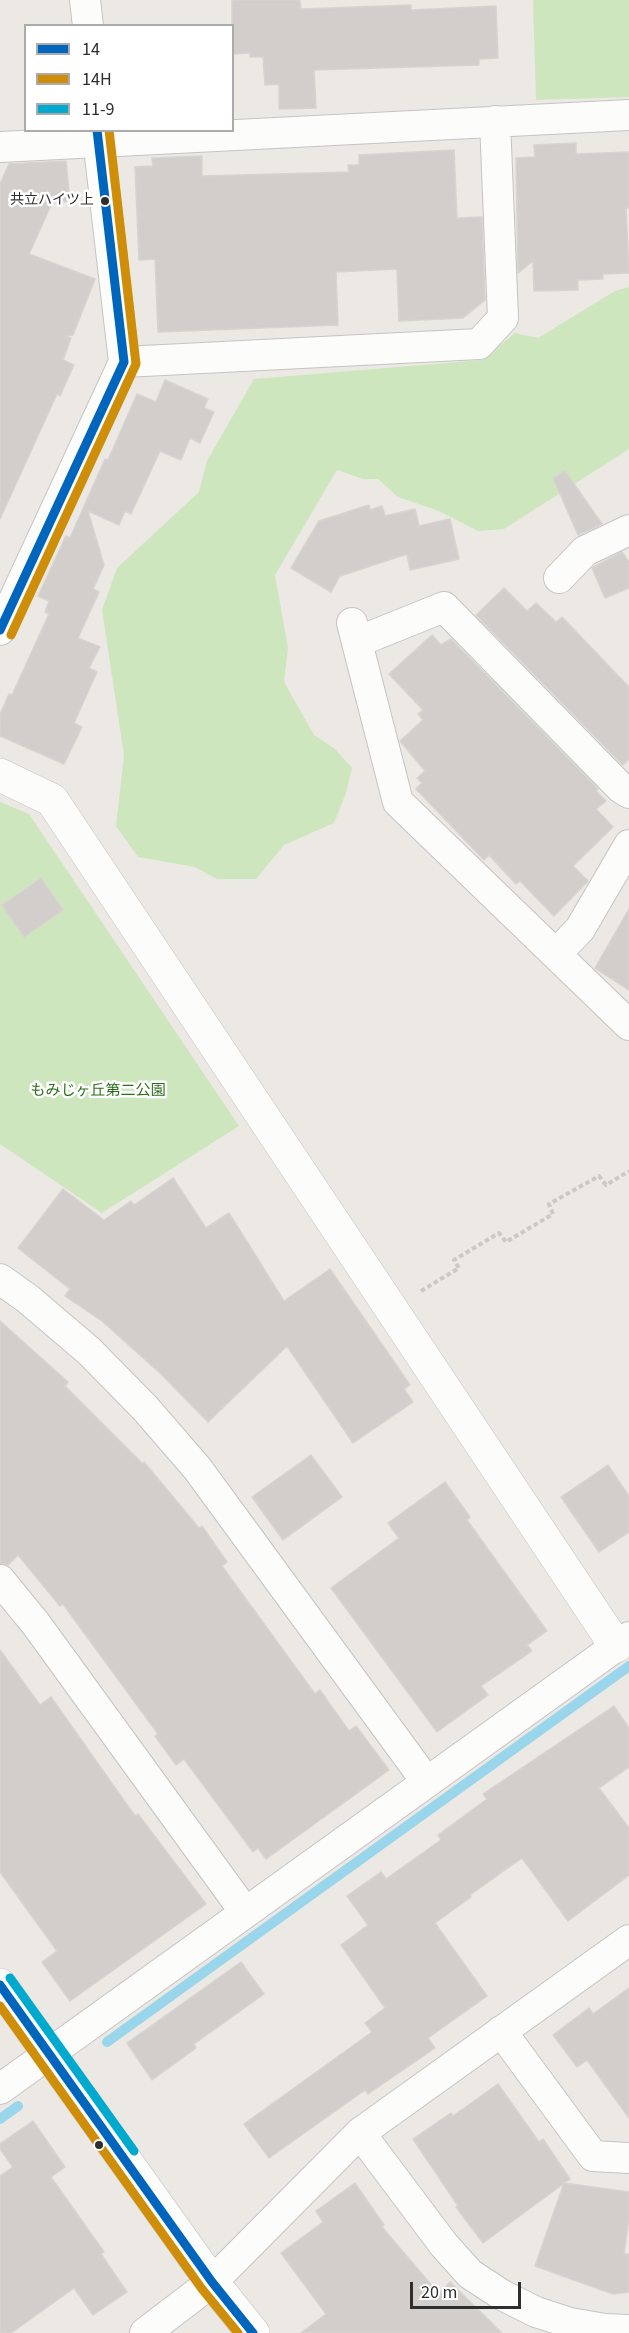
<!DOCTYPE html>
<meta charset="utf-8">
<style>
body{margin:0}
#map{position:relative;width:629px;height:2333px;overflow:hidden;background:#ece8e4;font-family:"Source Sans 3",sans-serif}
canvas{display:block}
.legend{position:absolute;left:24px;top:24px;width:210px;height:108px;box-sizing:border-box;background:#fff;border:2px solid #ababab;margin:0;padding:8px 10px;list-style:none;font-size:18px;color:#2e2e2e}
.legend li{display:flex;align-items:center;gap:12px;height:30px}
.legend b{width:30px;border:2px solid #ababab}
.scale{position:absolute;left:410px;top:2282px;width:111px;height:27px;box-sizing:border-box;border:3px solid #2e2e2e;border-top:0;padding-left:8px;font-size:18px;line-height:21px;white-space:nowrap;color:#2e2e2e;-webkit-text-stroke:4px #fff;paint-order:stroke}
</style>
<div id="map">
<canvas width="629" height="2333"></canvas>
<ul class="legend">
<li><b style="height:8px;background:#0065bd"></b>14</li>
<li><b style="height:8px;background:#cf8e09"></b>14H</li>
<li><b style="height:8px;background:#00a9ce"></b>11-9</li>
</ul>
<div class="scale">20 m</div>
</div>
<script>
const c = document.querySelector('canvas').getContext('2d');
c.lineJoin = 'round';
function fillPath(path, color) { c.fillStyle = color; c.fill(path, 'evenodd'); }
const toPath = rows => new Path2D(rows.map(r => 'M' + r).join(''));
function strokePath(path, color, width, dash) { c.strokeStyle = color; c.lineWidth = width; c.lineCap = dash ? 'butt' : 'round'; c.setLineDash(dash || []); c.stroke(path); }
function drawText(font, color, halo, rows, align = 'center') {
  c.font = font + ' "Source Sans 3","Noto Sans JP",sans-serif'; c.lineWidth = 5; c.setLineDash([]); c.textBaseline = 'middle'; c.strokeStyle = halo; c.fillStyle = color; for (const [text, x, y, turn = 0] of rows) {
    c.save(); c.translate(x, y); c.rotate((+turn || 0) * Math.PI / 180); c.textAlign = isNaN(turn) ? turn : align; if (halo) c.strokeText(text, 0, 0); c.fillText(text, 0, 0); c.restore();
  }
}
fillPath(toPath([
 [533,0,629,0,629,97,536,100],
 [629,287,629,449,504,529,478,531,439,511,398,497,378,479,363,479,337,470,275,575,288,648,284,682,314,735,335,749,352,768,346,793,334,823,284,845,256,879,217,879,195,867,138,857,116,826,124,755,102,610,117,568,199,492,207,461,254,379,482,360,515,333,538,338,615,291],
 [0,802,29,814,239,1126,102,1213,0,1144]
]), '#cee6be');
strokePath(toPath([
 [107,2042,629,1666],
 [0,2119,18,2106]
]), '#99d6ec', 10);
const building = toPath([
 [232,0,300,0,301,9,411,5,411,10,496,6,498,58,479,59,479,65,314,70,316,108,279,109,279,84,265,85,263,57,250,57,250,53,232,54,232,0],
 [576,143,576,154,629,152,629,208,626,208,629,273,603,274,603,279,578,280,578,290,534,291,533,261,518,273,516,158,535,157,534,145,576,143],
 [454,150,457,218,482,217,485,300,463,318,399,321,397,269,336,272,338,325,158,332,155,259,139,260,135,167,153,166,152,158,202,156,202,176,349,172,348,165,359,165,359,155,454,150],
 [66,161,70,201,52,203,29,254,95,279,73,335,65,336,71,338,63,360,74,365,60,396,57,394,0,519,0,184,9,164,66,161],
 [165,380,208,399,204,408,214,412,200,443,190,438,181,460,160,451,131,514,125,511,119,525,88,511,104,565,93,589,99,592,78,638,100,647,89,668,97,672,74,723,82,727,64,764,0,736,0,714,9,694,12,695,49,614,45,612,49,601,38,596,66,536,70,538,105,459,108,460,137,394,156,402,165,380],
 [565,471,602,524,578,535,553,478,565,471],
 [369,505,370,510,382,506,385,516,415,509,419,526,450,519,459,559,410,570,407,554,340,576,331,592,291,568,319,521,369,505],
 [622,552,629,562,629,588,605,598,592,568,622,552],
 [504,588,527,611,536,603,556,622,562,617,629,687,629,759,623,765,476,615,504,588],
 [432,635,441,645,451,639,598,789,596,791,606,801,596,809,613,827,573,866,588,881,554,916,520,881,516,884,489,855,484,860,416,789,422,783,417,778,425,771,400,741,423,720,418,714,423,710,389,674,432,635],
 [41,878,63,910,24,937,2,905,41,878],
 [629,909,629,990,595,968,629,909],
 [173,1178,206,1228,229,1213,284,1301,330,1269,410,1385,404,1389,413,1402,353,1443,287,1346,208,1422,161,1374,102,1321,65,1296,70,1289,18,1248,63,1189,104,1220,131,1201,134,1205,173,1178],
 [0,1321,68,1382,65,1386,143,1464,144,1462,199,1528,202,1526,227,1562,222,1566,315,1694,320,1690,349,1731,356,1726,389,1770,266,1859,258,1848,253,1852,184,1759,176,1765,155,1736,158,1734,63,1604,60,1606,18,1555,8,1565,0,1563,0,1321],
 [311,1455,342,1497,283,1540,252,1497,311,1455],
 [608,1465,629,1496,629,1532,599,1552,561,1497,608,1465],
 [445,1482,470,1517,467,1520,547,1631,527,1645,532,1651,481,1686,488,1695,437,1732,331,1588,399,1538,388,1523,445,1482],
 [0,1650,40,1705,51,1697,135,1816,138,1814,206,1904,70,2001,42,1962,57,1951,0,1872,0,1650],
 [614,1706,629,1728,629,1767,599,1788,629,1828,629,1875,568,1921,522,1858,470,1895,471,1897,435,1923,487,1996,428,2038,435,2048,368,2094,365,2090,269,2158,244,2124,372,2032,365,2023,385,2008,341,1945,368,1925,347,1896,381,1872,386,1879,441,1840,438,1835,487,1799,483,1794,614,1706],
 [241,1962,264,1994,194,2044,196,2048,152,2080,127,2043,241,1962],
 [629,1988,629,2118,587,2060,577,2067,553,2035,589,2008,593,2014,629,1988],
 [498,2084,539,2142,543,2139,570,2179,483,2243,456,2207,458,2206,413,2139,451,2113,453,2116,498,2084],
 [33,2121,65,2167,51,2177,104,2252,101,2254,127,2292,93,2315,74,2288,11,2333,0,2333,0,2176,13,2167,0,2149,0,2144,33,2121],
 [355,2183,384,2225,382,2227,439,2294,450,2282,502,2333,301,2333,326,2314,281,2253,323,2222,316,2211,355,2183],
 [564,2183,629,2192,629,2218,624,2254,629,2254,629,2292,613,2294,535,2266,564,2183]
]);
fillPath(building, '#d1cecb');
strokePath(building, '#d7d4d0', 1.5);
const minor = toPath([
 [85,0,88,26],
 [0,147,629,115],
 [124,362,479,344,503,318,495,121],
 [559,578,585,551,629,530],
 [352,623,398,802,629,1025],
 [0,630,124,362,97,130],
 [357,642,444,607,621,788,629,793],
 [556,954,580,929,629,845],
 [0,1279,28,1299,89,1351,145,1408,197,1468,426,1781],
 [0,1580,36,1624,245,1912],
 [501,2031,593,2156,629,2158],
 [0,2089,629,1637],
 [360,2133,444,2245,470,2274,502,2295,536,2312,570,2323,605,2329,629,2330],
 [145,2333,212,2282,360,2133,629,1940]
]);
const tertiary = toPath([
 [0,775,52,800,616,1646],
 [0,1985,212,2282,253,2333]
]);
strokePath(minor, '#c5c4c5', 32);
strokePath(tertiary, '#c5c4c5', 34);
strokePath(toPath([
 [421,1291,459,1268,454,1260,499,1233,506,1242,553,1214,549,1204,599,1176,606,1185,629,1171]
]), '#c9c9c8', 4, [4.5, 3]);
strokePath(minor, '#fcfcfb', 30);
strokePath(tertiary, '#fcfcfb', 33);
strokePath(toPath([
 [0,630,124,362,97,130],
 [0,1985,212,2282,253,2333]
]), '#0065bd', 9);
strokePath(toPath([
 [11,635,136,364,109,130],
 [0,2006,202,2289,238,2333]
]), '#cf8e09', 9);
strokePath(toPath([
 [10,1978,134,2151]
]), '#00a9ce', 9);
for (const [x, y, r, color] of [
 [105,201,5,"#2e2e2e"],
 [99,2145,5,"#2e2e2e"]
]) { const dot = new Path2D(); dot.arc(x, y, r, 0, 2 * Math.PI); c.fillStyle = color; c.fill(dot); strokePath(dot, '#fff', 2); }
drawText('14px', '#2e2e2e', '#fff', [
 ["共立ハイツ上",94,201]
], 'right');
drawText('15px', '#2c6e1b', '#fff', [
 ["もみじヶ丘第二公園",98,1092]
]);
</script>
